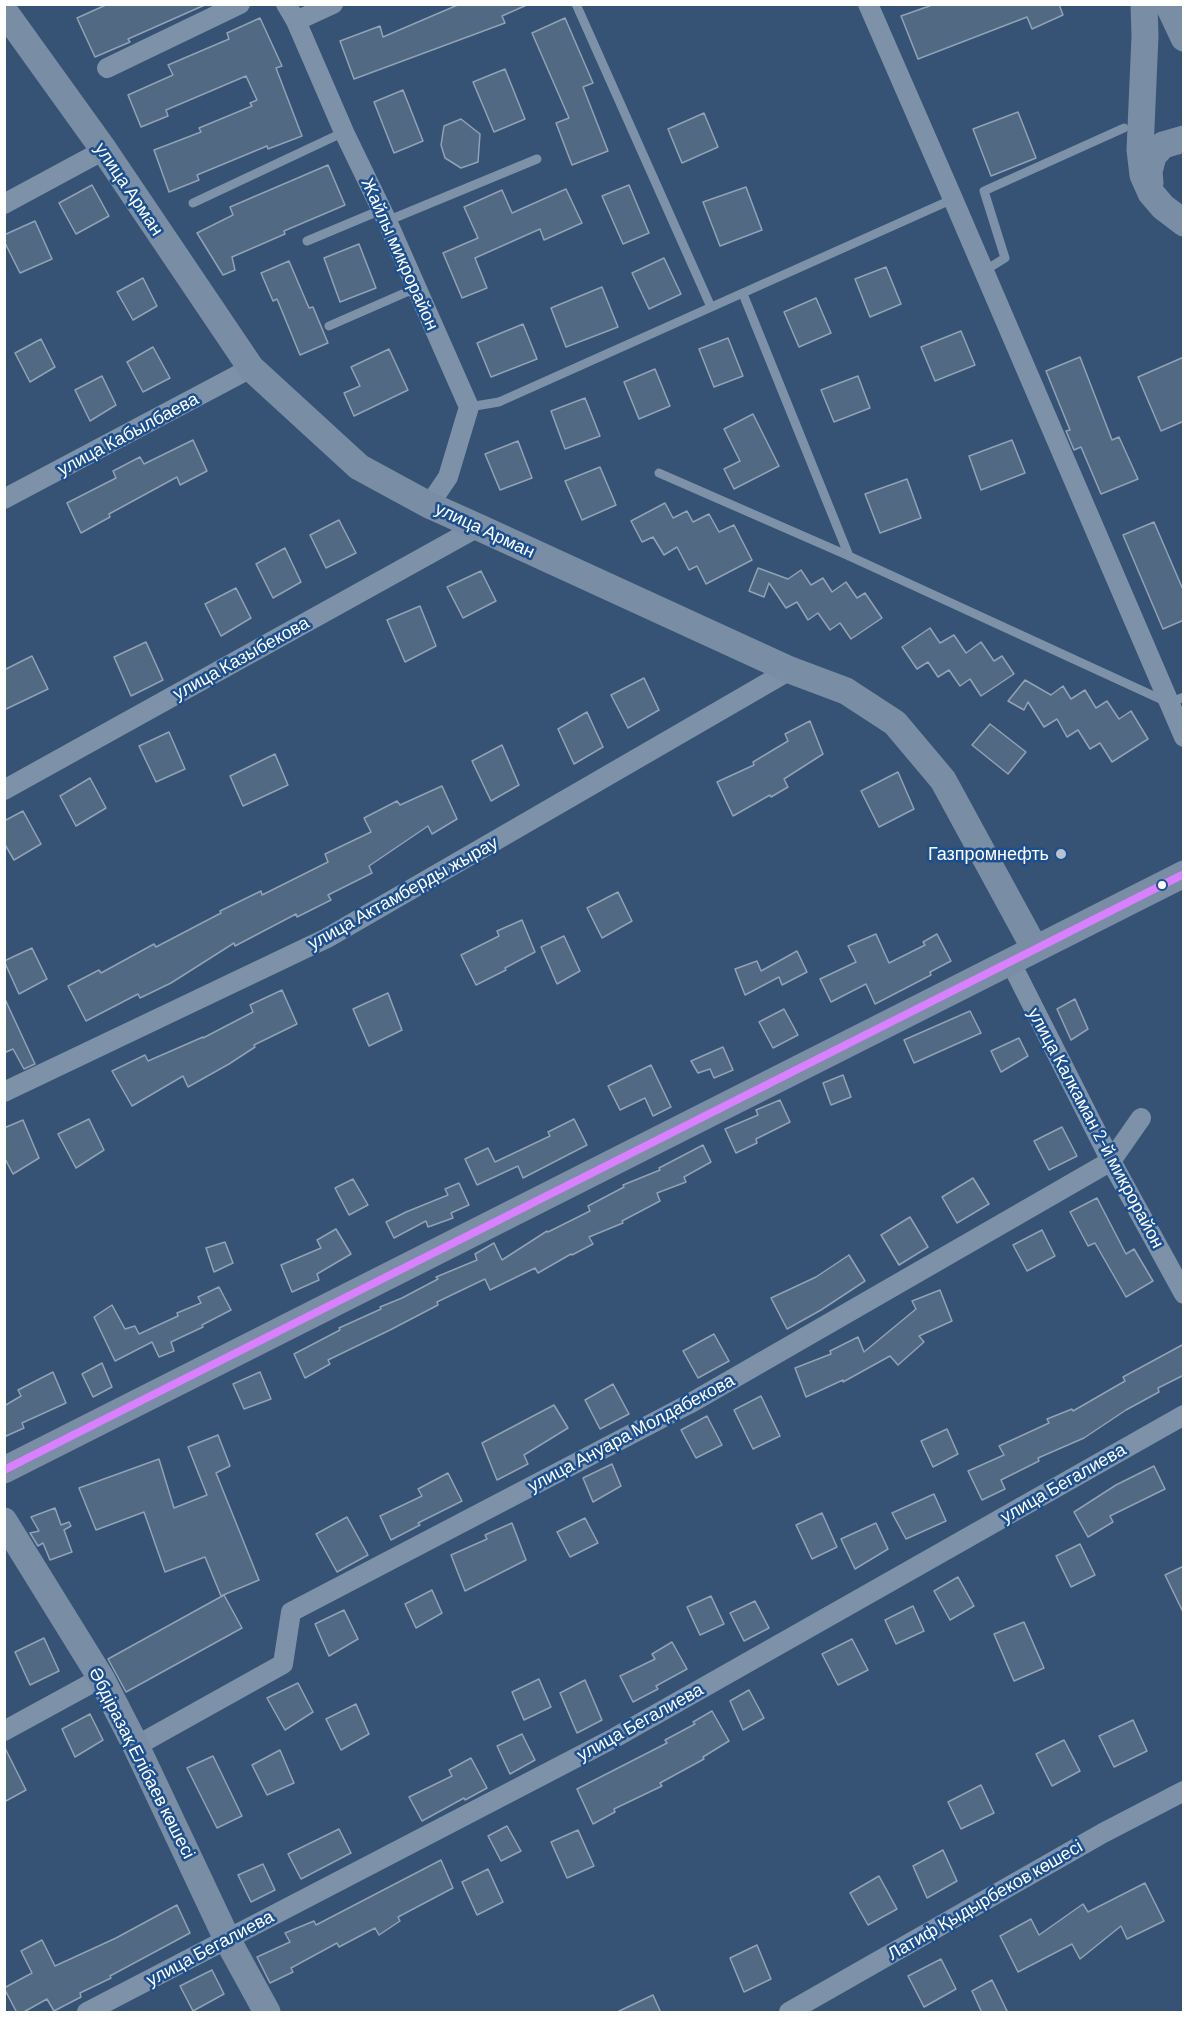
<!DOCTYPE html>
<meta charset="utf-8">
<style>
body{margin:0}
#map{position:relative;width:1188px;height:2017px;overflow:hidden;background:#365274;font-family:Barlow,sans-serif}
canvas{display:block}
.frame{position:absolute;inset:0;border:6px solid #fff;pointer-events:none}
</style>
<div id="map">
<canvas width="1188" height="2017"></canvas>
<div class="frame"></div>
</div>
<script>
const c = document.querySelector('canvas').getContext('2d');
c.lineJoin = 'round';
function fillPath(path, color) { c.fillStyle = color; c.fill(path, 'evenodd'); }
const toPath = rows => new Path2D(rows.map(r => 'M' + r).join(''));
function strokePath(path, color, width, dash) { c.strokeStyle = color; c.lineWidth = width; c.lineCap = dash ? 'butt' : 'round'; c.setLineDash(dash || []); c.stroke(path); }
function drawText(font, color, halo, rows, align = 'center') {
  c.font = font + ' Barlow,sans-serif'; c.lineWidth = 5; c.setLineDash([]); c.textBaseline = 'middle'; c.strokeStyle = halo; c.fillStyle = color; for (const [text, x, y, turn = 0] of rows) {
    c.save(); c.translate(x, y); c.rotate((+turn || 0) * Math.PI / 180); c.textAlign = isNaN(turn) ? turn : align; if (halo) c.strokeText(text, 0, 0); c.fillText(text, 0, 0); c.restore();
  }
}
const building = toPath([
 [108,4,207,4,128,39,130,42,95,57,77,18,108,4],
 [460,4,529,4,502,16,505,23,354,79,340,41,380,26,383,37,460,4],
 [935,4,1059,4,1063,15,1032,29,1027,17,918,59,901,16,935,4],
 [260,18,282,66,276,68,302,136,268,149,267,146,197,175,199,180,169,192,154,150,201,132,199,128,252,106,250,103,257,100,246,76,166,110,168,116,141,127,128,95,173,75,168,65,229,39,227,33,260,18],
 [565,18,593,83,583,87,608,151,572,165,556,123,569,118,532,33,565,18],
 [505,69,525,119,494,132,473,82,505,69],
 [403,90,423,141,394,153,374,102,403,90],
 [1018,112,1036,158,991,176,973,129,1018,112],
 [704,113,718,147,682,163,668,129,704,113],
 [461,119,480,134,478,162,461,168,445,158,441,145,444,126,461,119],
 [328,165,345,205,284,231,285,234,232,257,235,270,223,275,197,233,233,215,230,207,328,165],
 [92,185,109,216,76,234,59,203,92,185],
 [629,185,649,233,623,244,602,196,629,185],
 [746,187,762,230,720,246,703,202,746,187],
 [566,189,582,223,544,240,540,229,475,258,487,288,462,298,443,253,478,238,464,207,502,190,512,213,566,189],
 [35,221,52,259,20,273,4,241,4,235,35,221],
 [359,244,376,288,340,302,324,258,359,244],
 [664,258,681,294,649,309,632,273,664,258],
 [289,261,309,308,313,307,328,343,300,355,277,299,273,301,261,273,289,261],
 [886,267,901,304,870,317,855,279,886,267],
 [143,278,157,306,133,320,117,292,143,278],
 [602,287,618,327,566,347,551,308,602,287],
 [816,298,831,333,799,347,784,312,816,298],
 [523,324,537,359,491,377,477,343,523,324],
 [961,331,975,365,935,381,921,347,961,331],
 [728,338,743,376,714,387,699,349,728,338],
 [41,339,55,367,30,382,15,353,41,339],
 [153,347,170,378,143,392,127,362,153,347],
 [389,349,408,390,354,416,344,393,360,386,351,367,389,349],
 [1080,357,1112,440,1119,437,1138,479,1101,494,1081,447,1074,450,1066,431,1070,430,1046,371,1080,357],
 [1184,357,1184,421,1161,431,1138,377,1184,357],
 [655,369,670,406,639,419,624,382,655,369],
 [102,376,116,405,90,421,75,390,102,376],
 [858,376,870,408,834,422,821,390,858,376],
 [585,398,600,436,565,449,551,411,585,398],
 [753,414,779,466,734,489,724,469,740,461,724,429,753,414],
 [193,440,207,471,180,485,177,477,109,514,110,517,81,533,67,503,116,478,113,471,140,457,144,464,193,440],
 [1012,440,1025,473,981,490,969,456,1012,440],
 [518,441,532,478,500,490,485,454,518,441],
 [600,467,616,505,582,520,565,481,600,467],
 [907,479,921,518,880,533,865,494,907,479],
 [665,503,673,518,687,511,693,522,709,514,719,532,734,525,752,560,706,584,697,566,689,570,677,547,664,555,653,537,642,542,631,521,665,503],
 [339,520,356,553,326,568,310,535,339,520],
 [1154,522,1184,592,1184,620,1163,629,1123,535,1154,522],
 [285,548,301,582,273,598,256,564,285,548],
 [758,568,788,579,801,570,811,585,823,578,832,592,846,582,857,598,865,593,882,618,851,639,840,623,830,630,818,613,808,620,797,602,786,608,769,583,764,597,749,591,758,568],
 [481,571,496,601,463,618,447,587,481,571],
 [236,588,251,618,221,636,205,604,236,588],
 [420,606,436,646,405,662,387,620,420,606],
 [930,628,940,643,954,635,966,653,981,642,994,661,1002,656,1014,674,981,696,970,679,960,686,949,670,938,677,928,662,917,669,902,647,930,628],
 [146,642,163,680,131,696,114,657,146,642],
 [32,656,48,689,4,710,4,670,32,656],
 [644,678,659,710,628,728,611,695,644,678],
 [1025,680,1051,695,1063,686,1071,699,1085,690,1096,708,1107,701,1119,719,1131,711,1148,739,1112,762,1100,743,1090,749,1078,730,1067,737,1057,719,1044,727,1028,702,1024,710,1008,701,1025,680],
 [587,712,603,747,574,764,558,729,587,712],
 [810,721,823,754,784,779,788,787,771,797,770,795,733,816,717,782,754,765,753,762,788,741,785,734,810,721],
 [990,724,1026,752,1008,774,972,745,990,724],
 [169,732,185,769,156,782,139,746,169,732],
 [502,745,519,785,491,801,472,761,502,745],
 [275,754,288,785,243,806,230,776,275,754],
 [898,772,914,809,879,827,861,791,898,772],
 [90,778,106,808,76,826,60,796,90,778],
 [442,786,457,819,432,834,428,826,369,866,372,873,328,895,331,900,297,917,296,914,235,946,234,943,171,983,140,998,138,994,86,1021,68,986,99,970,101,973,154,944,156,947,221,913,220,911,261,891,262,895,328,862,325,854,371,832,364,818,397,801,400,805,442,786],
 [23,811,41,844,14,860,4,843,4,821,23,811],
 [618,892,632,921,602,938,587,908,618,892],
 [522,920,535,952,505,968,506,970,476,985,461,955,499,936,497,931,522,920],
 [876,934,889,963,925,945,923,942,937,934,951,961,930,972,931,975,875,1004,866,984,831,1002,820,979,856,962,848,946,876,934],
 [564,936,580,971,557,984,541,947,564,936],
 [32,948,47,979,19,994,4,961,32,948],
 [797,951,807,972,782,985,779,977,745,995,735,969,757,961,761,971,797,951],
 [282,990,297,1024,254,1045,255,1047,229,1064,188,1087,183,1076,132,1106,112,1071,145,1055,148,1061,203,1037,203,1038,253,1012,250,1005,282,990],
 [388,993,402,1030,369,1046,353,1009,388,993],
 [4,997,35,1064,24,1069,13,1049,4,1053,4,997],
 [1075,999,1088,1029,1071,1040,1057,1009,1075,999],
 [784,1009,798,1035,773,1048,759,1022,784,1009],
 [970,1011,981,1033,914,1063,904,1040,970,1011],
 [1019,1038,1028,1056,1001,1072,991,1051,1019,1038],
 [723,1047,733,1070,714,1078,710,1069,698,1073,691,1061,723,1047],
 [651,1065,671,1107,653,1116,645,1098,620,1110,608,1086,651,1065],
 [843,1075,851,1097,831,1105,823,1083,843,1075],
 [780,1100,790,1122,756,1139,757,1143,736,1153,725,1129,758,1115,756,1110,780,1100],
 [89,1119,104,1150,76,1168,58,1134,89,1119],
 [574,1119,587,1145,523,1178,518,1166,477,1185,465,1159,488,1148,495,1162,550,1136,548,1132,574,1119],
 [23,1120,39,1158,13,1174,4,1157,4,1128,23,1120],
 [1062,1127,1077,1156,1049,1170,1034,1141,1062,1127],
 [703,1145,711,1162,684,1177,686,1182,657,1193,660,1201,622,1221,623,1223,589,1237,593,1244,572,1255,571,1254,538,1273,535,1268,490,1290,485,1279,437,1302,438,1305,390,1330,328,1360,330,1364,305,1378,294,1354,340,1330,339,1328,381,1309,380,1307,402,1298,438,1279,436,1277,477,1260,475,1254,494,1243,502,1260,547,1231,548,1232,590,1211,588,1206,624,1187,623,1185,660,1170,659,1168,703,1145],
 [973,1178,989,1204,957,1223,942,1197,973,1178],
 [353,1179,368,1205,349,1215,335,1188,353,1179],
 [459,1183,469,1205,451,1213,453,1218,428,1227,426,1221,394,1238,386,1222,406,1212,448,1195,445,1189,459,1183],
 [1097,1198,1126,1254,1134,1249,1153,1281,1126,1297,1095,1243,1088,1246,1070,1212,1097,1198],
 [910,1217,928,1247,899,1265,881,1235,910,1217],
 [336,1229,351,1254,317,1274,319,1280,292,1292,281,1265,321,1248,317,1240,336,1229],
 [1042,1230,1055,1256,1027,1271,1013,1245,1042,1230],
 [225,1242,233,1263,214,1272,206,1248,225,1242],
 [849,1255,865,1281,821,1310,787,1329,771,1298,816,1277,849,1255],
 [219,1287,231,1310,202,1325,203,1327,171,1342,174,1351,159,1357,152,1342,115,1361,94,1317,112,1305,125,1329,135,1326,139,1334,178,1316,177,1313,201,1303,198,1297,219,1287],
 [940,1290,952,1321,919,1336,924,1342,898,1365,890,1356,843,1382,843,1380,806,1397,795,1368,831,1354,830,1351,858,1337,864,1352,916,1309,912,1301,940,1290],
 [714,1334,729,1361,698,1378,683,1351,714,1334],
 [1184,1344,1184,1375,1158,1388,1159,1392,1126,1410,1084,1438,1038,1458,1039,1461,1001,1480,1005,1489,982,1500,968,1471,1004,1455,999,1446,1049,1423,1047,1419,1072,1409,1073,1411,1125,1381,1123,1377,1184,1344],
 [102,1363,112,1387,93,1397,82,1374,102,1363],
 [53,1372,66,1403,22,1423,24,1428,4,1437,4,1406,21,1396,18,1390,53,1372],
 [260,1372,271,1399,244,1409,233,1384,260,1372],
 [613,1384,629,1414,600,1429,585,1400,613,1384],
 [761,1396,780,1436,753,1449,734,1410,761,1396],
 [554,1405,568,1428,524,1455,528,1464,497,1480,482,1443,554,1405],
 [707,1416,722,1445,696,1458,681,1430,707,1416],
 [947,1429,958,1454,933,1467,921,1441,947,1429],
 [218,1435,230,1466,216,1473,259,1580,221,1596,205,1557,165,1572,144,1512,96,1530,79,1488,159,1459,174,1508,207,1495,188,1447,218,1435],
 [612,1464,621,1486,593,1502,583,1478,612,1464],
 [1154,1466,1165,1489,1110,1516,1113,1522,1088,1537,1074,1512,1116,1485,1154,1466],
 [448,1473,462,1501,418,1523,420,1525,391,1540,380,1516,422,1496,418,1489,448,1473],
 [934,1494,946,1521,906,1539,892,1513,934,1494],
 [55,1508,61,1525,69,1522,71,1526,64,1530,72,1552,50,1560,43,1543,38,1546,30,1533,39,1531,31,1517,55,1508],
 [822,1513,837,1547,812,1559,796,1525,822,1513],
 [347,1517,368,1555,337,1572,316,1534,347,1517],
 [585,1518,598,1543,570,1557,557,1532,585,1518],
 [512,1523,526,1560,465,1591,451,1555,487,1539,485,1535,512,1523],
 [876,1523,888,1549,855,1569,841,1539,876,1523],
 [1080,1544,1095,1575,1071,1587,1056,1556,1080,1544],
 [1184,1566,1184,1614,1165,1575,1184,1566],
 [958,1577,974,1606,950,1620,934,1591,958,1577],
 [432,1590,442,1613,416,1628,405,1604,432,1590],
 [224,1595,242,1628,126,1692,108,1659,224,1595],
 [711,1596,724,1624,700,1635,687,1607,711,1596],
 [755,1601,769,1628,744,1641,730,1613,755,1601],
 [913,1606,924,1631,896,1644,885,1620,913,1606],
 [344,1610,358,1639,329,1656,315,1624,344,1610],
 [1024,1622,1044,1668,1014,1681,994,1634,1024,1622],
 [44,1638,59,1671,30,1685,15,1652,44,1638],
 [852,1639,868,1670,838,1685,822,1654,852,1639],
 [672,1642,687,1669,656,1686,658,1689,633,1702,620,1676,655,1659,652,1654,672,1642],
 [539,1679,551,1707,524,1720,512,1692,539,1679],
 [585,1680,602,1720,577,1733,560,1693,585,1680],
 [298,1683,313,1712,285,1730,267,1698,298,1683],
 [749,1690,764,1718,743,1730,730,1701,749,1690],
 [356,1704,369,1734,341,1750,326,1719,356,1704],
 [712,1711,729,1741,703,1757,704,1759,660,1783,662,1786,614,1809,615,1812,593,1824,577,1789,667,1743,665,1740,695,1724,693,1722,712,1711],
 [90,1714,103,1740,75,1757,62,1729,90,1714],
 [1133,1720,1147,1751,1114,1767,1099,1736,1133,1720],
 [522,1734,535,1760,510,1774,497,1746,522,1734],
 [1064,1740,1080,1771,1052,1786,1036,1754,1064,1740],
 [4,1746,26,1790,4,1802,4,1746],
 [280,1750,294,1783,267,1795,252,1765,280,1750],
 [213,1756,242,1816,217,1828,187,1768,213,1756],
 [471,1758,487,1788,465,1800,464,1798,422,1821,409,1797,452,1776,449,1770,471,1758],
 [981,1785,994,1813,961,1829,948,1802,981,1785],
 [507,1826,521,1851,501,1861,488,1836,507,1826],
 [339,1829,351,1853,301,1879,288,1854,339,1829],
 [578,1830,594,1866,567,1878,551,1842,578,1830],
 [943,1850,957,1881,927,1898,913,1866,943,1850],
 [441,1860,453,1888,398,1917,400,1921,379,1935,375,1928,339,1947,337,1943,291,1968,293,1972,270,1983,257,1957,290,1942,285,1933,314,1921,316,1925,441,1860],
 [263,1864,275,1890,251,1902,238,1875,263,1864],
 [488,1869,503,1902,477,1915,462,1882,488,1869],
 [879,1876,897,1909,868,1925,850,1893,879,1876],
 [1145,1883,1164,1921,1127,1939,1121,1926,1080,1959,1072,1944,1018,1972,1000,1936,1031,1919,1039,1935,1083,1904,1088,1912,1145,1883],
 [177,1905,190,1933,110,1976,111,1978,80,1993,81,1997,54,2011,47,1999,22,2013,17,2013,4,1988,32,1973,21,1951,42,1940,55,1966,116,1938,177,1905],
 [757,1945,771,1979,744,1992,730,1958,757,1945],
 [941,1959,956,1989,924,2007,908,1976,941,1959],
 [212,1970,224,1994,193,2011,180,1986,212,1970],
 [992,1980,1008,2013,982,2013,972,1991,992,1980],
 [653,1995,661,2013,615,2013,653,1995]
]);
fillPath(building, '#526984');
strokePath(building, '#92a2b6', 1.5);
strokePath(toPath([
 [576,4,711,307],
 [193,203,344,132],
 [387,221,537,159],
 [307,241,381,210],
 [984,271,1005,258,984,191,1124,128],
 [743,294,849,556],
 [329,326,416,288],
 [469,407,499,402,953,199],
 [659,473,849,556,1169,703,1184,697]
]), '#7d92a8', 9);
strokePath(toPath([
 [286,4,296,21,344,132,387,221,469,407,448,477,429,505],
 [868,4,953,199,1184,737],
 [296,21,333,4],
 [107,68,240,4],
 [4,204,104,150],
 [4,499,251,368],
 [4,790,478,527],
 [1010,961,1111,1161,1184,1294],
 [4,1092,327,938,790,670],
 [4,1731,101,1678],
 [136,1746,283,1664,291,1612,689,1404,1111,1161,1141,1118],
 [87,2012,616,1737,1184,1415],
 [789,2012,1103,1833,1184,1791]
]), '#7d92a8', 20);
strokePath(toPath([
 [1144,4,1145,36,1140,150,1143,175,1151,193,1163,207,1184,223],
 [1168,4,1184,38],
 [4,11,104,150,251,368,359,467,429,505,478,527,790,670,846,691,895,723,943,780,1035,949],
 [1150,183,1149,172,1153,156,1163,145,1184,139],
 [4,1470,1184,874],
 [4,1521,101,1678,136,1746,227,1939,267,2012]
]), '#798da4', 27);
strokePath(toPath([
 [4,1470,1184,874]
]), '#d880ff', 8);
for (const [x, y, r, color] of [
 [1061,854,6,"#b9c2ce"],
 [1162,885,5,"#fff"]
]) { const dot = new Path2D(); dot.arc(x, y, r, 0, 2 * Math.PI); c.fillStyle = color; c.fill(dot); strokePath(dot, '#1b4f8f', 2); }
drawText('18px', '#fff', '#1b4f8f', [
 ["улица Арман",129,189,56],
 ["Жайлы микрорайон",400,254,66],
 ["улица Кабылбаева",128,434,-28],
 ["улица Арман",485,530,25],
 ["улица Казыбекова",241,658,-29],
 ["улица Актамберды жырау",403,893,-29],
 ["улица Калкаман 2-й микрорайон",1096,1128,62],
 ["улица Ануара Молдабекова",631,1433,-28],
 ["улица Бегалиева",1063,1483,-30],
 ["улица Бегалиева",640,1722,-29],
 ["Әбдіразақ Елібаев көшесі",142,1763,63],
 ["Латиф Қыдырбеков көшесі",985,1900,-30],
 ["улица Бегалиева",210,1948,-28]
]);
drawText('18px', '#fff', '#1b4f8f', [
 ["Газпромнефть",1049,854]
], 'right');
</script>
